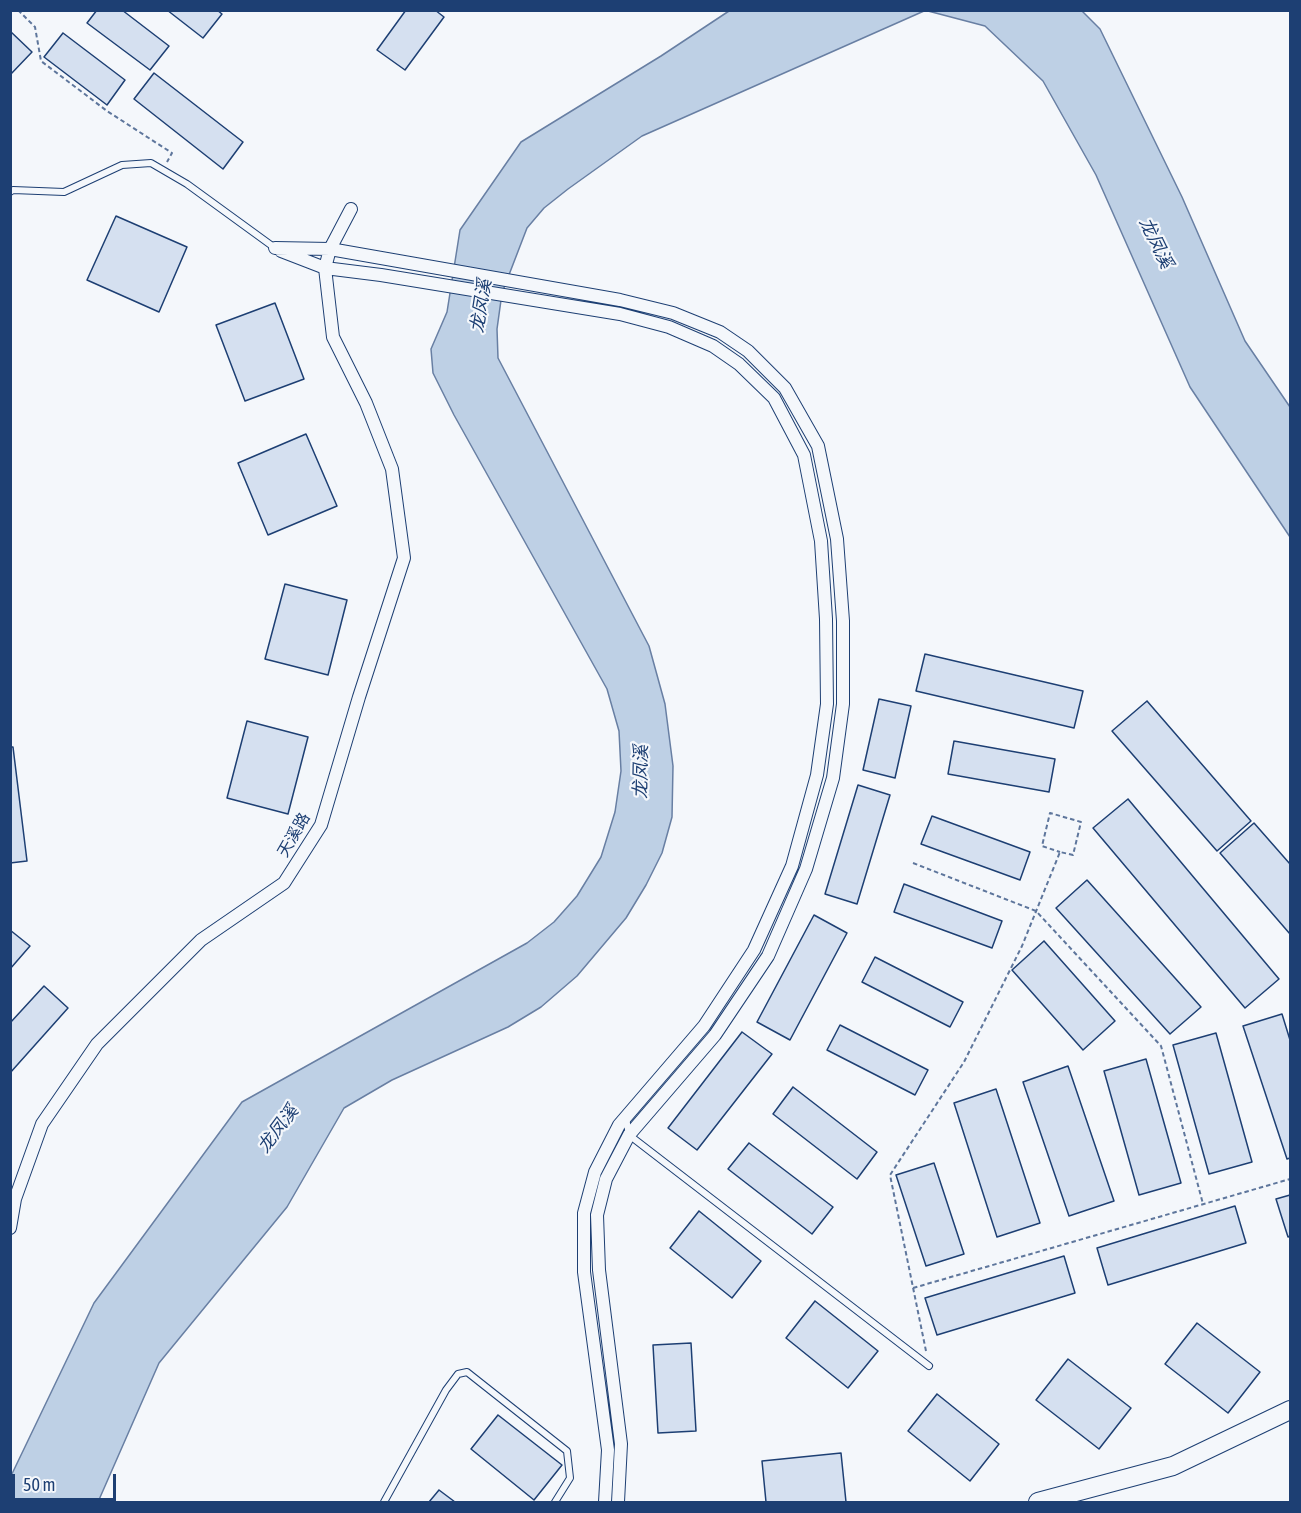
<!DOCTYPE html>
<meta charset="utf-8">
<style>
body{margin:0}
#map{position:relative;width:1301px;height:1513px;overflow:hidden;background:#f4f7fb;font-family:"Asap Condensed",sans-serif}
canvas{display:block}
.frame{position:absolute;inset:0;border:12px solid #1d3f73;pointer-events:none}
.scale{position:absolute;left:12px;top:1474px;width:104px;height:27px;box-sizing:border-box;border:3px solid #1d3f73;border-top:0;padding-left:8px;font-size:18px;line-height:21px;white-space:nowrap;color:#1d3f73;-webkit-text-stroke:4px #f4f7fb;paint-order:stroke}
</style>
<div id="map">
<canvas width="1301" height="1513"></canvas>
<div class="frame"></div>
<div class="scale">50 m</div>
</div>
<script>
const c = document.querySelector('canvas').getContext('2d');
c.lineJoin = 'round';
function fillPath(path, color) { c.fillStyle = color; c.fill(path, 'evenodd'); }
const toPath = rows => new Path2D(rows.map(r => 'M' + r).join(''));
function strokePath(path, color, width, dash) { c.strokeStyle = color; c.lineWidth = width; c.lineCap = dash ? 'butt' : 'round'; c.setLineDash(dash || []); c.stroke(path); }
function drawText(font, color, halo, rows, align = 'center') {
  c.font = font + ' "Asap Condensed","Noto Sans SC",sans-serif'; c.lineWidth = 4.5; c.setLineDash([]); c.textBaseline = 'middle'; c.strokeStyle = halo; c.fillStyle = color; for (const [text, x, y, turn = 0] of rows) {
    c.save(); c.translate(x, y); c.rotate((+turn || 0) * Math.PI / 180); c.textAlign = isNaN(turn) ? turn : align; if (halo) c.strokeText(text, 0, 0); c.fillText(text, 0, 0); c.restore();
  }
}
const water = toPath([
 [729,11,924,11,642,136,568,189,544,208,527,228,502,293,497,329,498,358,649,646,665,704,673,766,672,817,662,853,646,885,626,918,577,976,541,1007,508,1027,392,1080,344,1108,287,1207,159,1363,98,1502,11,1502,10,1478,94,1303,242,1102,527,943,554,922,577,896,601,857,615,812,621,771,619,731,607,689,454,415,433,373,431,349,447,312,460,230,521,142,661,56,729,11],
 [928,11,1082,11,1100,29,1182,197,1245,341,1290,407,1290,537,1190,387,1096,175,1043,81,985,26,928,11]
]);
fillPath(water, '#bed0e5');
strokePath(water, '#687fa3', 1.5);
const building = toPath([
 [97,10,122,10,169,46,150,70,87,23,97,10],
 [167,10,217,10,222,14,203,38,167,10],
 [406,10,435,10,444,17,405,70,377,50,406,10],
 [10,31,32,52,10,75,10,31],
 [63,33,125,80,107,105,44,57,63,33],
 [154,73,243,142,223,169,134,99,154,73],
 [116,216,187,247,159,312,87,280,116,216],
 [275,303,304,379,245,401,216,325,275,303],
 [306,434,337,506,268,535,238,463,306,434],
 [285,584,347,600,328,675,265,659,285,584],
 [925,654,1083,691,1074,728,916,691,925,654],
 [879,699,911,706,895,778,863,770,879,699],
 [1147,701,1251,821,1217,851,1112,731,1147,701],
 [247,721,308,737,288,814,227,798,247,721],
 [954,741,1055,759,1049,792,948,774,954,741],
 [10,747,13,747,27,861,10,863,10,747],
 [858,785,890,795,857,904,825,894,858,785],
 [1128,799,1279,979,1245,1008,1093,828,1128,799],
 [932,816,1030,852,1020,880,921,844,932,816],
 [1254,823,1290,864,1290,934,1220,853,1254,823],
 [1087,880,1201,1007,1170,1034,1056,908,1087,880],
 [904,884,1002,921,992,948,894,912,904,884],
 [814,915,847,933,790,1040,757,1022,814,915],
 [10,930,30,946,10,969,10,930],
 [1044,941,1115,1021,1083,1050,1012,970,1044,941],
 [875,957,963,1002,950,1027,862,982,875,957],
 [44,986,68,1008,10,1073,10,1023,44,986],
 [1282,1014,1290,1040,1290,1158,1287,1159,1243,1026,1282,1014],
 [840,1025,928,1070,915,1095,827,1050,840,1025],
 [742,1032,772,1054,697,1150,668,1128,742,1032],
 [1216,1033,1252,1162,1209,1174,1173,1045,1216,1033],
 [1146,1059,1181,1183,1139,1195,1104,1071,1146,1059],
 [1068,1066,1114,1201,1069,1216,1023,1082,1068,1066],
 [793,1087,877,1152,857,1179,773,1114,793,1087],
 [996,1089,1040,1223,997,1237,954,1103,996,1089],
 [749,1143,833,1207,812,1234,728,1169,749,1143],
 [934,1163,964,1254,926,1266,896,1175,934,1163],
 [1290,1195,1290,1236,1288,1237,1276,1199,1290,1195],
 [1235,1206,1246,1243,1108,1285,1097,1248,1235,1206],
 [699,1211,761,1261,732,1298,670,1248,699,1211],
 [1064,1256,1075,1293,937,1335,925,1298,1064,1256],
 [815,1301,878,1351,848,1388,786,1338,815,1301],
 [1197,1323,1260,1372,1228,1413,1165,1364,1197,1323],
 [691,1343,696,1431,658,1433,653,1345,691,1343],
 [1068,1359,1131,1408,1099,1449,1036,1400,1068,1359],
 [937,1394,999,1444,970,1481,908,1431,937,1394],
 [498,1415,562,1465,534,1500,471,1449,498,1415],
 [841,1453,846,1502,766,1502,762,1461,841,1453],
 [439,1490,455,1502,429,1502,439,1490]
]);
fillPath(building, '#d5e0f0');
strokePath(building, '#1d3f73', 1.5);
const lane = toPath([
 [10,192,13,190,64,192,122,165,151,163,187,184,275,248],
 [626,1118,629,1135,929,1366],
 [384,1502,446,1390,458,1374,467,1372,567,1451,570,1478,555,1502]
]);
const street = toPath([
 [275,248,330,249,620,300,673,313,720,332,748,351,785,388,818,446,837,539,843,621,843,704,833,778,806,869,768,956,715,1035,629,1135,606,1179,597,1215,599,1270,621,1444,618,1502],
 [281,251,325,268,381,275,620,314,669,327,713,346,739,364,774,398,804,455,821,541,826,619,827,704,817,775,792,866,754,950,704,1026,619,1125,595,1172,584,1213,584,1272,608,1450,605,1502],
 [10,1228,15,1199,42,1124,97,1044,201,940,284,883,321,825,359,697,404,558,392,469,366,403,333,337,325,268,330,249,351,209]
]);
const secondary = toPath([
 [1038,1502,1173,1466,1290,1410]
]);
strokePath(lane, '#1d3f73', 8);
strokePath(street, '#1d3f73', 14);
strokePath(secondary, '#1d3f73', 20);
strokePath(toPath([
 [18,10,35,27,41,61,107,111,172,153,167,162],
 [913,863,1036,911,1161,1046,1203,1204],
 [913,1288,1290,1179],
 [926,1351,890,1175,964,1062,1022,946,1060,852,1073,855,1081,822,1050,813,1042,846,1060,852]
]), '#5e769c', 2, [4.5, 3]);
strokePath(lane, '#f4f7fb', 6);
strokePath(street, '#f4f7fb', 12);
strokePath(secondary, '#f4f7fb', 18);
drawText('16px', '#1d3f73', '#f4f7fb', [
 ["天溪路",294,835,-60]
]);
drawText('italic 18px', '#1d3f73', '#f4f7fb', [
 ["龙凤溪",1156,243,64],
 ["龙凤溪",481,306,-81],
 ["龙凤溪",641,772,-89],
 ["龙凤溪",278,1129,-53]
]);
</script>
